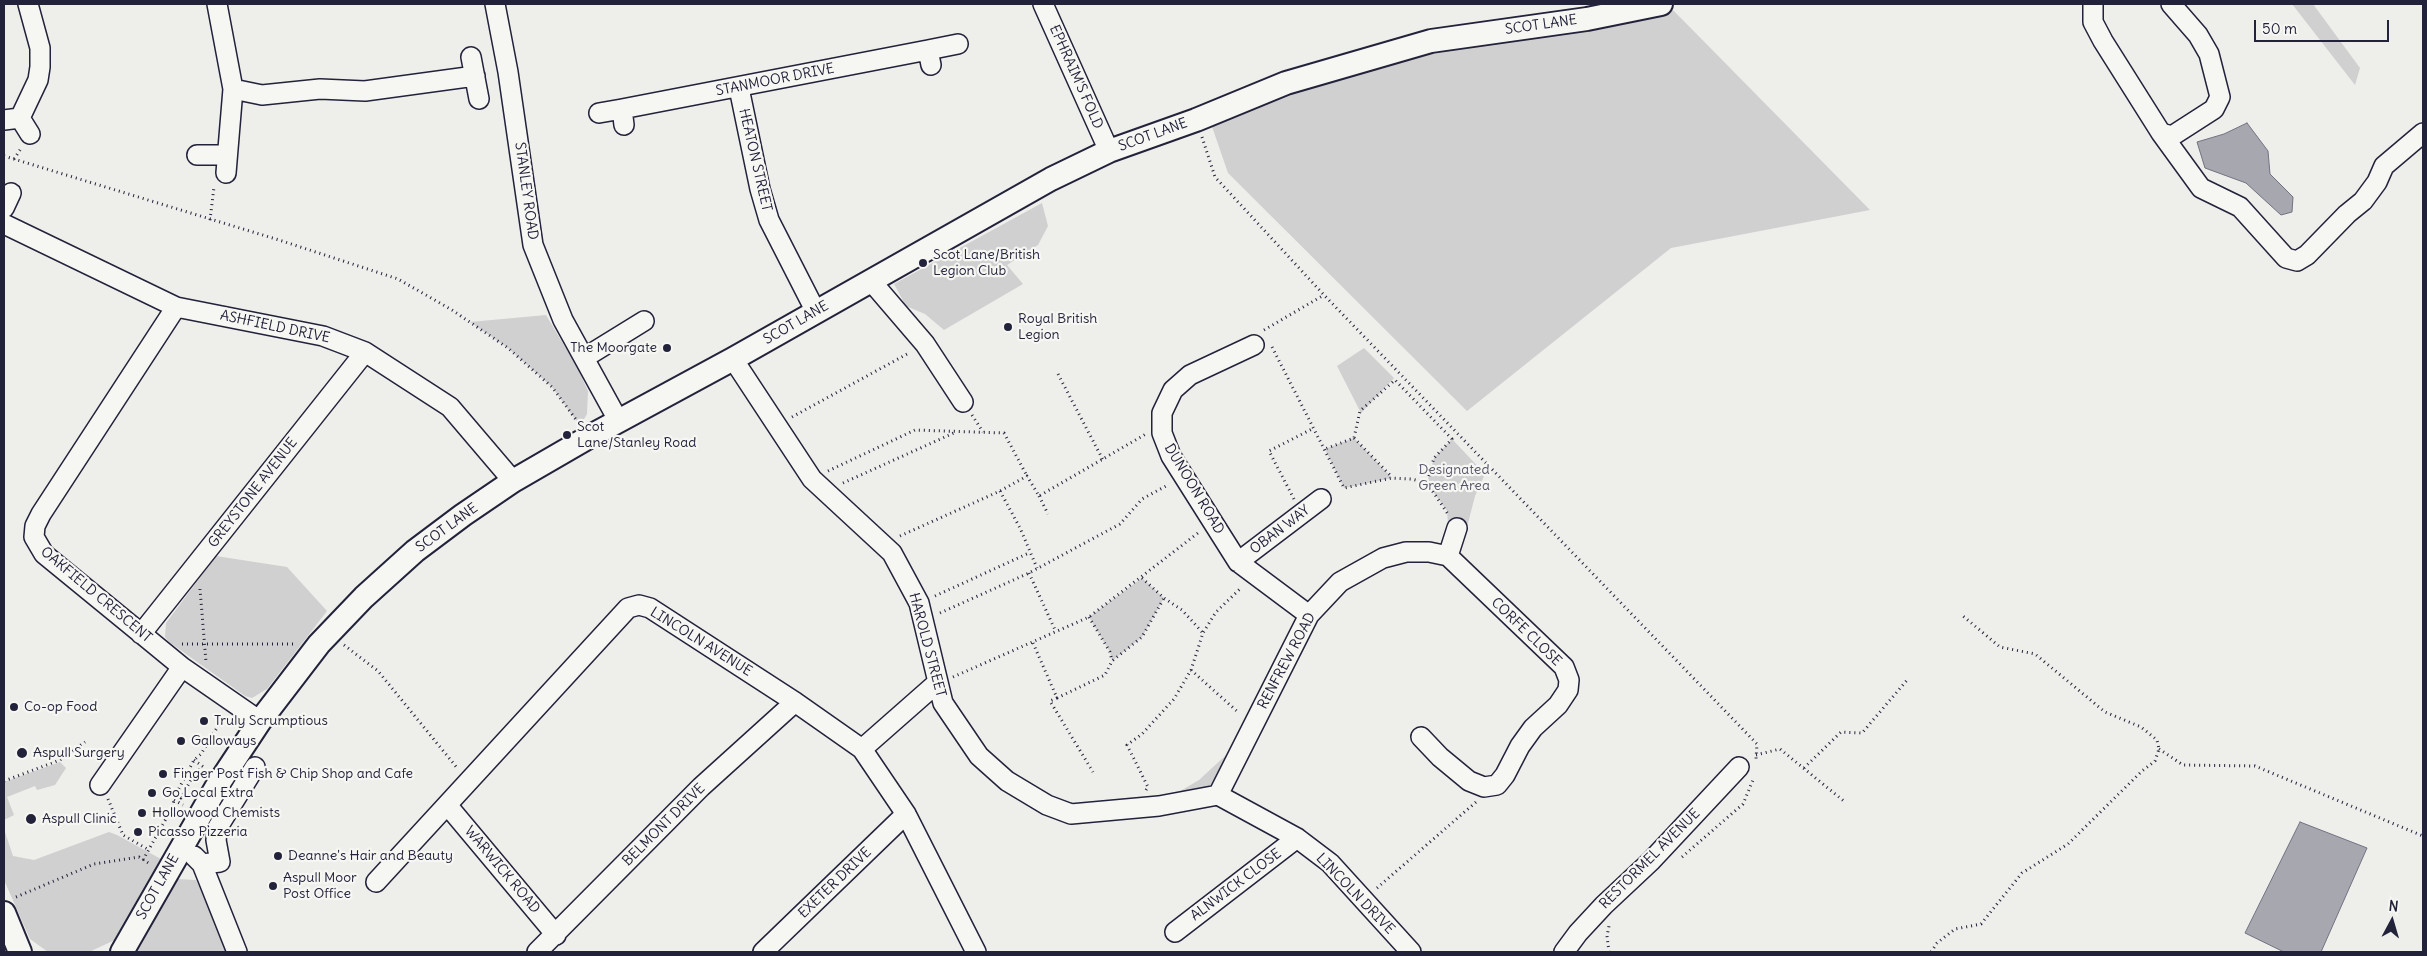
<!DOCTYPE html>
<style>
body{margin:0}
#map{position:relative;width:2427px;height:956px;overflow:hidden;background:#eeeeeb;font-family:Delius,sans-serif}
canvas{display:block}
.frame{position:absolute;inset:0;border:5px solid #22223b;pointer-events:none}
.north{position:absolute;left:2367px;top:896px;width:50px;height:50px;-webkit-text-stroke:4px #f6f6f2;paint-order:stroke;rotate:6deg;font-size:14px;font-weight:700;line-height:20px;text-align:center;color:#22223b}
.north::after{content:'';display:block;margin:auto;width:18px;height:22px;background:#22223b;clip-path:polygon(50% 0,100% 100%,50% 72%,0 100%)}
.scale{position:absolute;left:2254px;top:20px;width:135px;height:22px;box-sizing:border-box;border:2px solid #22223b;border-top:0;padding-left:6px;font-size:15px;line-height:18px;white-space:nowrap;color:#22223b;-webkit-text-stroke:4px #f6f6f2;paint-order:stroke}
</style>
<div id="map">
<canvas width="2427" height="956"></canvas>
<div class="frame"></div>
<div class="north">N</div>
<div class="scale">50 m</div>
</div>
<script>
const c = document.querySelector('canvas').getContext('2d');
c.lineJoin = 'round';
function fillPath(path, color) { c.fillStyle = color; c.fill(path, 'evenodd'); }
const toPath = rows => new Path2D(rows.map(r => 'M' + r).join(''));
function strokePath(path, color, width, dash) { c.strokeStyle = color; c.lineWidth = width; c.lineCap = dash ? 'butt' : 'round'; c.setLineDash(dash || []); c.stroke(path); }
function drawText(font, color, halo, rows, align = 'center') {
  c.font = font + ' Delius,sans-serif'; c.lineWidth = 4.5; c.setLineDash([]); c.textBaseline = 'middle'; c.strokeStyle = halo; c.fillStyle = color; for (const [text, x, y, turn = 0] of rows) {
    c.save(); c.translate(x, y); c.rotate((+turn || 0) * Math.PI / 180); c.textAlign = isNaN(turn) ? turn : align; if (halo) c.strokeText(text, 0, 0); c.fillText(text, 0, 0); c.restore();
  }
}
fillPath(toPath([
 [1667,4,1870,210,1671,248,1467,411,1228,173,1208,115,1440,39],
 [2292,4,2313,4,2360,68,2355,85],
 [1042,203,1048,226,1038,245,1007,265,1023,284,944,330,925,314,906,306,894,284],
 [546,315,577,367,588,391,587,414,580,426,552,387,508,348,470,322],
 [1364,348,1394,378,1361,413,1337,366],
 [1354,438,1392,478,1344,488,1325,449],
 [1452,439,1485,474,1475,496,1466,531,1448,525,1447,511,1427,483,1434,458],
 [216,556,287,567,327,611,267,689,252,698,245,696,169,642,165,637,166,623],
 [1142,578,1164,598,1142,637,1112,661,1110,652,1089,617],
 [1238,744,1217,773,1207,791,1177,793,1199,780],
 [60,762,66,768,55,785,37,790,35,786,7,797,14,815,4,820,4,782],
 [4,829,13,856,34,860,109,832,117,835,161,859,117,939,89,952,48,952,30,939,4,880],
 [177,879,196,880,203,894,227,952,134,952]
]), '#d0d0d1');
const water = toPath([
 [2247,123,2268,151,2270,174,2293,197,2292,212,2281,215,2246,183,2205,168,2197,142,2224,134,2247,123],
 [2300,822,2367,848,2321,952,2284,952,2245,933,2300,822]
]);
fillPath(water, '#a7a7af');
strokePath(water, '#727281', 1);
const minor = toPath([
 [217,4,233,89,226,173],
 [495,4,508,72,533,245,563,320,618,420],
 [1043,4,1109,151],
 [2093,4,2093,22,2103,41,2161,133,2172,136,2214,109,2220,97,2209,54,2198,35,2171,4],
 [471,57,479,99],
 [931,65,928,50,958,44],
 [739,88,760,189,769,220,816,312],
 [233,89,262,95,320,89,365,91,475,76],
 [622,109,928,50],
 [599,113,622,109,624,125],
 [20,118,38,80,40,67,40,48,28,4],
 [4,120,20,118,30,134],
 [2161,133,2201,188,2240,207,2286,258,2297,261,2307,255,2347,214,2363,201,2377,182,2384,166,2423,133],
 [197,155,227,155],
 [4,208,11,193],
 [4,224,176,307,323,336,365,352,450,407,513,481],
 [871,281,925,344,963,402],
 [176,307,41,514,35,526,34,537,44,554,154,644,182,667,260,721],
 [1254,345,1190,375,1173,390,1162,413,1162,433,1171,456,1238,562,1309,615],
 [584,358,644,321],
 [733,359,812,479,892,553,919,603,943,703,979,756,1007,781,1047,805,1071,814,1159,806,1218,795],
 [1448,556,1457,528],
 [1238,562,1321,499],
 [141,634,365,352],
 [1421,737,1440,757,1469,781,1484,787,1497,785,1505,775,1520,746,1533,728,1558,705,1568,690,1569,680,1564,667,1448,556],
 [862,749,937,683],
 [100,785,182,667],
 [1218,795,1309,615,1340,582,1383,558,1406,552,1429,552,1448,556],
 [1218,795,1297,838,1330,863,1411,952],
 [448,806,556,935],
 [194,856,202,864,237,952],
 [202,864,220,862,216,840,218,827,255,767],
 [376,882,628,608,639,605,650,608,795,702,862,749,906,814,976,952],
 [1175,932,1297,838],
 [537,952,701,787,795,702],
 [763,952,906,814],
 [1564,952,1578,933,1604,905,1651,861,1739,767]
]);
const major = toPath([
 [4,913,20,952],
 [122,952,217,786,260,721,319,644,364,597,415,551,463,515,513,481,589,437,733,359,1051,179,1109,151,1196,120,1286,83,1431,41,1587,19,1661,4]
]);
strokePath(minor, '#22223b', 22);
strokePath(major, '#22223b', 26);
strokePath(toPath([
 [1202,137,1215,177,1324,295,1757,744,1756,759],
 [4,156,279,240,398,279,452,310,508,348,552,387,577,421],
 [14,159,22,147],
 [210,220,214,187],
 [1264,330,1324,295],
 [1272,347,1344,488,1392,478,1412,479,1427,483,1434,458,1452,439,1395,380,1360,411,1354,438,1325,449],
 [1058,374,1103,460],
 [972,415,983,432],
 [792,417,909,353],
 [1354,438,1392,477],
 [828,471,915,430,1004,433,1027,476],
 [843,483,956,432],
 [1427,483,1448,514],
 [1000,491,1020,528,1037,568],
 [1039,496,1048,514],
 [1294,499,1269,451,1314,428],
 [900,536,1000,491,1027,476,1039,496,1146,434],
 [1029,573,1056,632],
 [1142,578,1164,598,1182,610,1203,633],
 [200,589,206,662],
 [935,596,1029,553],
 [940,613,1029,573,1120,524,1142,499,1168,485],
 [1089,617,1110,652,1112,661],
 [1033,643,1057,698,1050,701,1093,772],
 [182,644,293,644],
 [344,645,378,671,458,769],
 [1191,670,1239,713],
 [953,677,1089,617,1198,533],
 [1057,698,1105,675,1112,661,1142,637,1164,598],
 [2159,749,2183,765,2255,766,2423,836],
 [1756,755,1780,749,1845,802],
 [194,760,205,768],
 [1804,768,1841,732,1862,733,1908,679],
 [4,781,60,760,85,742],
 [1146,790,1148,787,1127,745,1142,734,1174,699,1191,670,1203,633,1216,612,1242,587],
 [176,795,181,798,197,769,203,772],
 [108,799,123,835,149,850],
 [174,800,183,805],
 [1682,857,1743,804,1753,780],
 [143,860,172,808,175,796,194,760,201,754,223,718],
 [1377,888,1476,802],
 [16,897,94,864,139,857,150,864],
 [1609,952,1607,936,1609,926],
 [1931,952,1937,943,1955,929,1981,924,2022,873,2068,844,2142,771,2155,761,2159,749,2157,740,2141,727,2105,712,2035,654,2000,647,1963,616]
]), '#22223b', 3, [1, 4]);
strokePath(minor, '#f6f6f2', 19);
strokePath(major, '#f6f6f2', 22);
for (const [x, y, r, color] of [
 [923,263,5,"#22223b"],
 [1008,327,5,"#22223b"],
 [667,348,5,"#22223b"],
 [567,435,5,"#22223b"],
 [14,707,5,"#22223b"],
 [204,721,5,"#22223b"],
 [181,741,5,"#22223b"],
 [22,753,6,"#22223b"],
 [163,774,5,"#22223b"],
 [152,793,5,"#22223b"],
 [142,813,5,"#22223b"],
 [31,819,6,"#22223b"],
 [138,832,5,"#22223b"],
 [278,856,5,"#22223b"],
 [273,886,5,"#22223b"]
]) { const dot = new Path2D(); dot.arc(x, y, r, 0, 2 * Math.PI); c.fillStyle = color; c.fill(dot); strokePath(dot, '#f6f6f2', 2); }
drawText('14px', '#22223b', '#f6f6f2', [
 ["SCOT LANE",1541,25,-8],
 ["EPHRAIM'S FOLD",1076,77,66],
 ["STANMOOR DRIVE",775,80,-11],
 ["SCOT LANE",1153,135,-20],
 ["HEATON STREET",755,160,77],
 ["STANLEY ROAD",526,191,82],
 ["SCOT LANE",796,323,-30],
 ["ASHFIELD DRIVE",275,327,12],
 ["DUNOON ROAD",1194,489,59],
 ["GREYSTONE AVENUE",253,493,-52],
 ["SCOT LANE",447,528,-36],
 ["OBAN WAY",1280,530,-37],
 ["OAKFIELD CRESCENT",96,595,40],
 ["CORFE CLOSE",1526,632,44],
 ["LINCOLN AVENUE",701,642,32],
 ["HAROLD STREET",927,645,75],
 ["RENFREW ROAD",1287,661,-62],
 ["BELMONT DRIVE",664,825,-45],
 ["RESTORMEL AVENUE",1650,859,-45],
 ["WARWICK ROAD",502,870,50],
 ["EXETER DRIVE",835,883,-44],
 ["ALNWICK CLOSE",1236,885,-37],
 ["SCOT LANE",158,887,-61],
 ["LINCOLN DRIVE",1355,894,46]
]);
drawText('14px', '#22223b', '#f6f6f2', [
 ["Scot Lane/British",933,255],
 ["Legion Club",933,271],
 ["Royal British",1018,319],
 ["Legion",1018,335],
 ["The Moorgate",657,348,"right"],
 ["Scot",577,427],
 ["Lane/Stanley Road",577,443],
 ["Co-op Food",24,707],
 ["Truly Scrumptious",214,721],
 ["Galloways",191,741],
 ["Aspull Surgery",33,753],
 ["Finger Post Fish & Chip Shop and Cafe",173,774],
 ["Go Local Extra",162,793],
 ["Hollowood Chemists",152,813],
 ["Aspull Clinic",42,819],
 ["Picasso Pizzeria",148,832],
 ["Deanne's Hair and Beauty",288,856],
 ["Aspull Moor",283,878],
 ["Post Office",283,894]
], 'left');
drawText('14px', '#565668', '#f6f6f2', [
 ["Designated",1454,470],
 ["Green Area",1454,486]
]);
</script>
